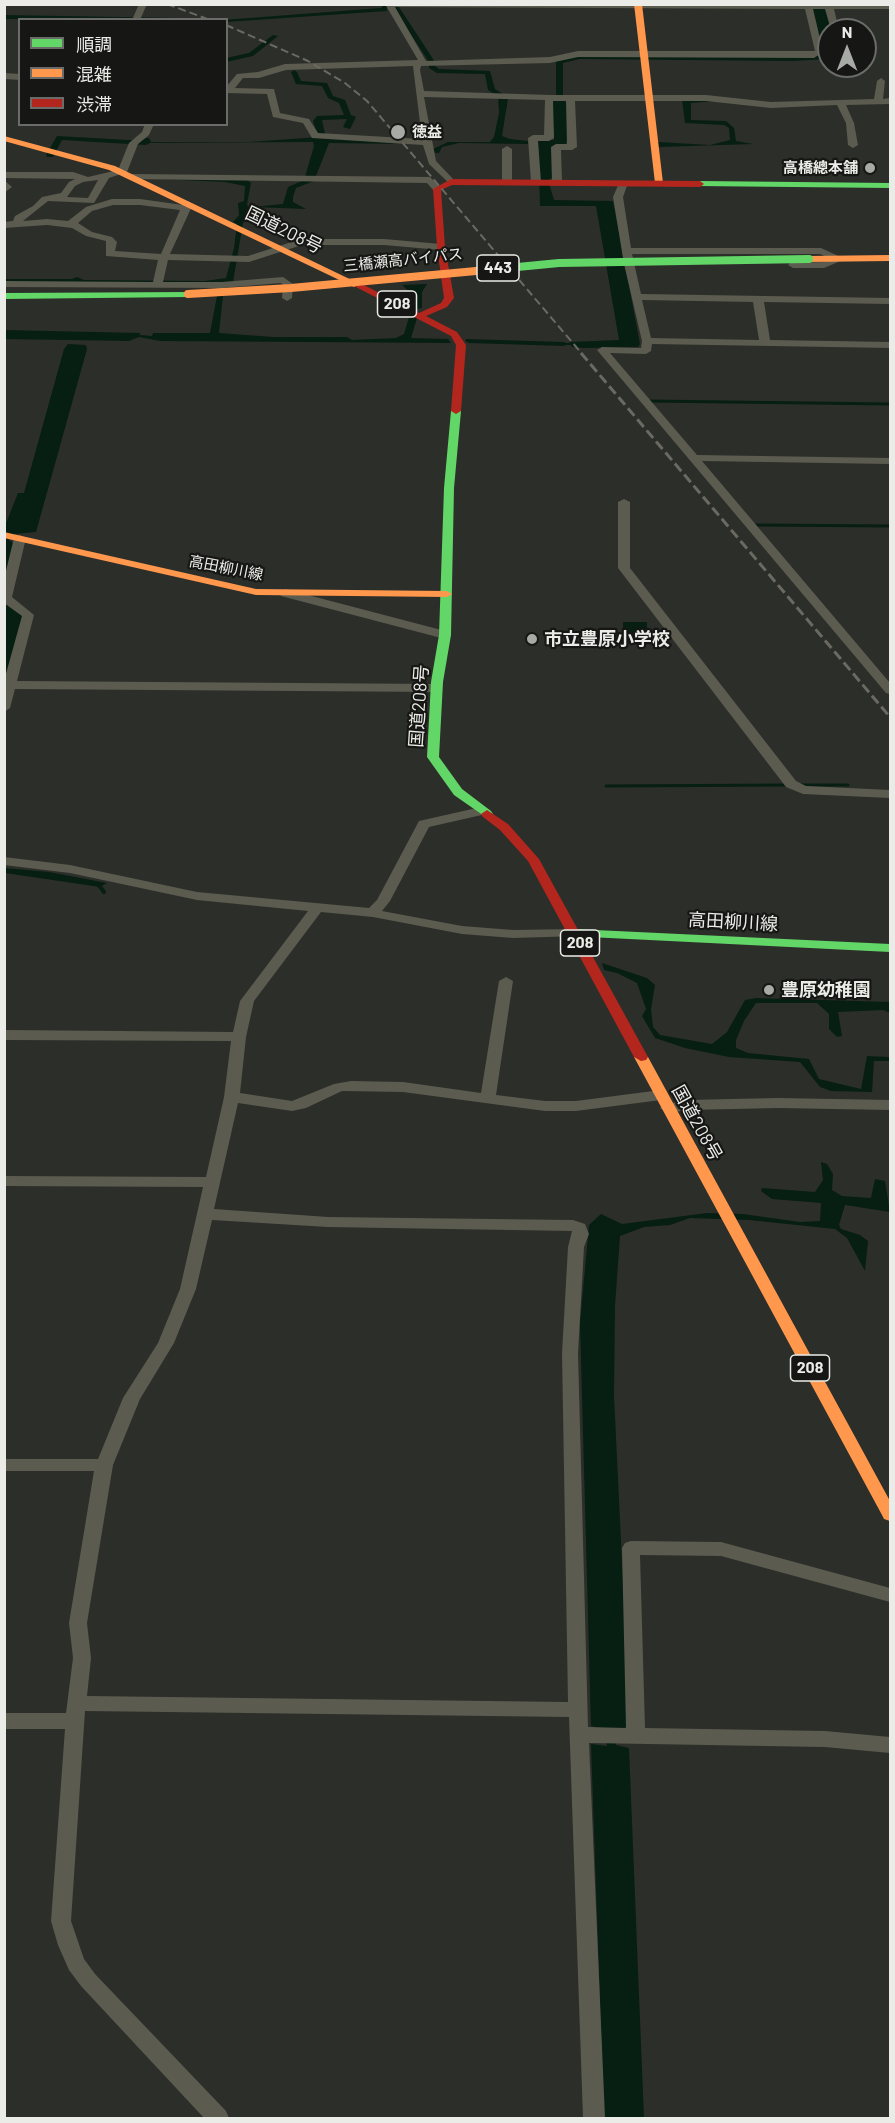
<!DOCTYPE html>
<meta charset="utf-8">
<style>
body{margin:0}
#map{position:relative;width:895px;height:2123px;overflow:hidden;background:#2c2e2a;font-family:Barlow,"Noto Sans JP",sans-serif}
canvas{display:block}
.frame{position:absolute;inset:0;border:6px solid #ebece8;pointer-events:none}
.legend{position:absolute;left:18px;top:18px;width:210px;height:108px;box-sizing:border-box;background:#161714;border:2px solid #6b6c69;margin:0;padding:8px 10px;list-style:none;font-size:18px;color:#ebece8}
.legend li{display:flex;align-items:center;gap:12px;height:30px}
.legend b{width:30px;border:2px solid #6b6c69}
.north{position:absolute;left:817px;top:18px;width:60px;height:60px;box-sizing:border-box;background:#161714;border:2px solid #6b6c69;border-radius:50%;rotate:0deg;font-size:16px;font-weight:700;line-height:24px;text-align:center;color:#ebece8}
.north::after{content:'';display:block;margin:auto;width:21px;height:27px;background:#a8aaa6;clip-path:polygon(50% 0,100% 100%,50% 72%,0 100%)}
</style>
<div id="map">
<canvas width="895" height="2123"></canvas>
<div class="frame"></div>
<ul class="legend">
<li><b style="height:8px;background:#63d668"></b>順調</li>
<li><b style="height:8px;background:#ff974d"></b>混雑</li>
<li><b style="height:8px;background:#b3261e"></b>渋滞</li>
</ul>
<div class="north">N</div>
</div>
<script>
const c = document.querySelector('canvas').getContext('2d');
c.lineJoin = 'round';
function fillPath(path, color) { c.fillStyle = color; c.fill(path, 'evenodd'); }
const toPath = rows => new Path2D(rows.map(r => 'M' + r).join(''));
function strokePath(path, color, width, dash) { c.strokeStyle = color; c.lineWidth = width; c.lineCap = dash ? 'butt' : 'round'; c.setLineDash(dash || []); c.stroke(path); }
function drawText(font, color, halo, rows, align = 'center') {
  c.font = font + ' Barlow,"Noto Sans JP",sans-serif'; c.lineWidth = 4.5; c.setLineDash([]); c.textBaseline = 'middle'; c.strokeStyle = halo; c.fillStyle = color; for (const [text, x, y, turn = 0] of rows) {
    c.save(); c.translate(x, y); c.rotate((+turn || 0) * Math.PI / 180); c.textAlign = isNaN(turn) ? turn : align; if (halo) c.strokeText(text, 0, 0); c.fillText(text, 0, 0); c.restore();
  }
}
fillPath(toPath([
 [812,5,824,5,832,30,829,30,829,59,792,61,580,59,563,63,563,96,556,96,556,61,581,56,812,57,824,54],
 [498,96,508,98,502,136,510,139,528,141,528,144,459,143,442,147,439,153,435,153,433,149,448,142,490,142,494,137,499,113],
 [682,99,716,101,691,103,691,120,726,121,734,128,736,141,753,144,659,147,658,142,710,145,730,140,729,128,724,125,685,123],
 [554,101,565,101,567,103,567,139,566,144,552,146,552,178,548,180,554,200,613,201,640,344,638,347,584,348,572,347,569,342,619,340,596,206,540,206,538,140,554,140,552,103],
 [319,137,400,144,329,143,314,181,296,188,293,197,293,202,306,209,253,207,283,204,288,187,304,180,314,146,313,142,138,143,145,138,149,138,151,142,249,142],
 [161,179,247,180,251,183,247,204,250,212,243,223,233,282,223,296,219,333,273,337,347,337,352,340,396,338,404,334,412,307,412,294,402,285,427,284,422,292,422,308,416,309,417,318,411,338,448,339,451,343,160,341,139,337,129,341,5,339,5,330,140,333,140,335,152,336,153,333,210,333,217,296,225,286,5,282,5,279,72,279,77,277,84,280,205,281,226,278,234,248,237,224,233,222,239,215,238,203,244,201,245,186,225,182],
 [68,344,86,345,87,349,36,532,14,534,8,539,16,546,5,596,5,526,18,493,24,493,64,349],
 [4,599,23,615,4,682],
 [623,622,647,622,647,641,623,640],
 [5,868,49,872,107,883,100,887,5,873],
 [602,963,647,978,655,985,651,1009,653,1027,660,1035,712,1044,727,1032,745,1000,756,998,890,1002,890,1013,883,1010,838,1012,842,1036,837,1037,829,1029,829,1014,817,1003,756,1003,744,1021,736,1040,736,1048,748,1053,809,1059,819,1079,861,1089,867,1056,890,1057,890,1061,874,1061,872,1092,831,1091,820,1087,800,1062,729,1057,685,1048,655,1038,642,1016,646,1009,637,983,617,973,604,970],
 [821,1162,827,1164,833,1174,832,1190,842,1196,871,1198,875,1179,885,1181,890,1212,845,1205,839,1225,841,1229,860,1235,868,1241,865,1271,847,1238,835,1229,749,1220,690,1218,670,1225,644,1227,620,1236,615,1306,614,1396,630,1727,615,1729,616,1745,629,1748,644,2118,604,2118,591,1744,607,1746,603,1729,591,1726,580,1323,589,1225,601,1214,622,1224,707,1213,743,1214,800,1222,820,1221,821,1203,772,1199,761,1191,762,1188,815,1192,823,1180]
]), '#071e13');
strokePath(toPath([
 [564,344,573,344]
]), '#071e13', 2);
strokePath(toPath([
 [648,401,890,404],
 [755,525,890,526],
 [801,785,848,785],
 [606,786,788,785]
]), '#071e13', 3);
strokePath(toPath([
 [98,884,104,892]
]), '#071e13', 4);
fillPath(toPath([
 [394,4,400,4,399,7,435,62,435,66,439,69,490,71,495,89,506,96,507,108,501,108,499,97,488,90,485,74,437,73,429,68,429,62,393,7,394,4],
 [384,5,387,7,387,11,226,22,226,20,223,20,381,8,384,5],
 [4,15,178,18,181,20,4,19,4,15],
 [273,35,278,36,253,56,226,62,226,58,249,53,273,35],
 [294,70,297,72,301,81,327,83,333,96,345,100,351,115,356,117,350,129,343,127,347,119,322,120,325,134,318,136,313,121,317,116,344,115,339,103,328,98,322,86,296,84,291,72,294,70],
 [57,136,146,141,150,143,146,145,62,140,53,157,47,157,46,155,57,136],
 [466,339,564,342,568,344,564,346,469,343,465,341,466,339]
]), '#071e13');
fillPath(toPath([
 [139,4,147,4,140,20,132,20,139,4],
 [385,4,890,5,890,9,834,9,839,30,831,30,825,9,813,9,823,52,814,58,578,57,550,63,421,66,420,70,424,91,551,95,706,95,771,102,874,99,877,81,881,78,885,81,883,99,890,98,890,104,846,105,854,123,858,145,853,148,848,145,846,123,837,105,771,108,706,101,575,101,577,147,572,150,561,150,562,182,557,185,552,182,551,147,556,144,567,144,566,101,553,101,554,138,549,141,538,141,541,182,536,185,531,182,528,138,533,135,544,135,545,100,424,97,436,161,456,182,451,185,429,164,423,145,312,138,303,123,273,117,267,94,226,93,226,87,237,74,258,72,285,64,418,60,385,4],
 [395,7,805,9,815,51,578,51,550,57,426,61,395,7],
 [413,66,422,139,318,133,309,119,280,113,274,89,235,88,243,78,259,78,286,70,413,66],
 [4,73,20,74,20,80,4,79,4,73],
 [145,124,154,124,149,135,138,144,127,172,109,178,94,203,48,201,23,221,47,219,68,221,86,207,112,199,140,199,183,205,188,201,193,204,170,254,248,256,301,239,384,239,441,244,446,247,441,250,384,245,302,245,249,262,168,260,163,282,222,282,283,277,293,284,292,298,287,301,282,298,283,285,281,283,222,288,4,287,4,281,153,282,158,260,106,256,106,241,86,236,72,228,47,225,4,228,4,222,13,221,15,216,33,206,42,197,61,193,69,182,75,179,4,178,4,172,73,172,88,177,118,170,129,143,142,132,145,124],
 [98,180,88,198,67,197,75,186,83,182,98,180],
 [113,205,140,205,180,210,161,254,115,251,117,242,112,237,92,232,78,223,92,211,113,205],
 [507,146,512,149,512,182,507,185,502,182,502,149,507,146],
 [132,174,430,177,442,189,434,191,427,183,129,179,127,177,132,174],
 [4,180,12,187,4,193,4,180],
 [620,181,628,183,623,197,631,248,821,248,845,259,824,268,793,268,788,265,790,263,823,262,831,259,820,254,632,254,641,294,890,298,890,304,764,302,770,340,890,342,890,348,652,344,651,351,646,354,610,353,697,455,890,458,890,464,702,461,890,683,890,694,886,693,597,350,602,347,641,348,642,341,624,264,613,197,620,181],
 [642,300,753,302,759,340,651,338,642,300],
 [624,499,630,502,630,568,796,781,806,786,890,790,890,798,803,794,786,787,618,568,618,502,624,499],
 [20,535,26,538,12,597,34,615,17,681,437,684,443,688,437,692,15,689,10,708,4,712,4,681,22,616,4,603,4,579,14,538,20,535],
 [285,589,449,632,451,635,445,639,281,596,279,593,285,589],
 [481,807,488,811,486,814,429,827,390,901,382,911,462,926,513,930,574,929,579,930,581,933,579,936,513,938,462,934,373,917,321,912,254,1001,246,1037,240,1093,292,1101,334,1084,351,1081,403,1082,481,1093,499,981,506,977,513,981,496,1095,545,1101,576,1101,661,1090,669,1095,661,1100,576,1111,545,1111,403,1092,342,1091,306,1108,292,1111,238,1103,214,1209,328,1217,573,1220,585,1224,589,1234,584,1247,578,1353,588,1727,626,1728,622,1548,625,1543,631,1541,721,1542,890,1588,890,1602,721,1556,640,1555,645,1728,825,1731,890,1737,890,1753,825,1747,589,1743,605,2118,583,2118,569,1717,85,1711,71,1921,84,1959,95,1974,226,2111,229,2118,204,2118,81,1986,69,1970,58,1945,51,1921,65,1729,4,1729,4,1713,66,1713,73,1658,69,1623,94,1471,4,1471,4,1459,98,1459,123,1398,158,1343,180,1289,203,1187,4,1186,4,1176,206,1177,224,1097,231,1041,4,1040,4,1030,233,1032,240,1001,308,911,197,900,70,873,4,865,4,857,70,865,197,892,369,908,377,900,419,821,481,807],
 [212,1220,328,1227,572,1231,568,1247,562,1353,568,1702,87,1696,91,1658,87,1623,113,1465,140,1399,174,1343,196,1289,212,1220],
 [778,1098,890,1100,890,1110,778,1108,687,1110,668,1113,660,1108,663,1105,687,1100,778,1098]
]), '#5c5b4f');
fillPath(toPath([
 [700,181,890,183,890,188,697,186,697,182,700,181],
 [191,292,191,296,188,297,4,299,4,293,191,292],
 [456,408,461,411,454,488,451,635,443,682,439,757,462,789,491,811,493,814,487,818,454,795,427,757,431,682,439,635,444,488,451,411,456,408],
 [574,929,890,944,890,952,569,936,568,933,569,930,574,929]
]), '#63d668');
fillPath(toPath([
 [634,4,642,4,663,183,659,186,655,183,634,4],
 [4,136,115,166,362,285,354,287,109,170,4,141,4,136],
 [890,255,890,261,809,262,805,259,809,256,890,255],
 [4,532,256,589,447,591,452,594,447,597,256,595,4,538,4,532],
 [641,1053,648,1057,890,1501,890,1521,884,1519,882,1515,634,1057,641,1053]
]), '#ff974d');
fillPath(toPath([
 [451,179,700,181,704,184,700,187,452,185,441,190,445,247,454,298,447,307,426,316,457,332,466,345,461,411,456,414,451,411,456,345,451,336,352,285,360,283,419,313,441,303,444,298,437,247,433,189,451,179],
 [487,810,508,824,539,859,648,1057,646,1060,641,1061,634,1057,528,861,500,830,483,817,481,814,487,810]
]), '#b3261e');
strokePath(toPath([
 [167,4,210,20],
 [226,25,308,61,345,83,367,101,583,355]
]), '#6a6a62', 2, [8, 4]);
strokePath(toPath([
 [581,353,890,717]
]), '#6a6a62', 3, [10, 4.5]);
strokePath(toPath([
 [476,271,559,263,809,259]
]), '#63d668', 8);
strokePath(toPath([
 [188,294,291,288,476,271]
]), '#ff974d', 8);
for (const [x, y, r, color] of [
 [398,132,8,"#a8aaa6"],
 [870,168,6,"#a8aaa6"],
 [532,639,6,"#a8aaa6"],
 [769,990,6,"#a8aaa6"]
]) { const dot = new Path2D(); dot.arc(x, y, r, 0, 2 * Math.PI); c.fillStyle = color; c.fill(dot); strokePath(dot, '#161714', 2); }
drawText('bold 15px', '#ebece8', '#161714', [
 ["徳益",412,132],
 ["高橋總本舗",858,168,"right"]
], 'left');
drawText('15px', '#ebece8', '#161714', [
 ["三橋瀬高バイパス",403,260,-6],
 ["高田柳川線",226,568,11]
]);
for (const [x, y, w] of [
 [498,268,42],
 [397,304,39],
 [580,943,39],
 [810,1368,39]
]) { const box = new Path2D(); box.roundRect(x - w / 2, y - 13, w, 26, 4.5); c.fillStyle = '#161714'; c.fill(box); strokePath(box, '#ebece8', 1.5); }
drawText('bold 16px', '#ebece8', null, [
 ["443",498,268],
 ["208",397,304],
 ["208",580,943],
 ["208",810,1368]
]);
drawText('18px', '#ebece8', '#161714', [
 ["国道208号",284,230,26],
 ["国道208号",419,706,-86],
 ["高田柳川線",733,922,3],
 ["国道208号",697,1123,61]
]);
drawText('bold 18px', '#ebece8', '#161714', [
 ["市立豊原小学校",544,639],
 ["豊原幼稚園",781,990]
], 'left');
</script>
